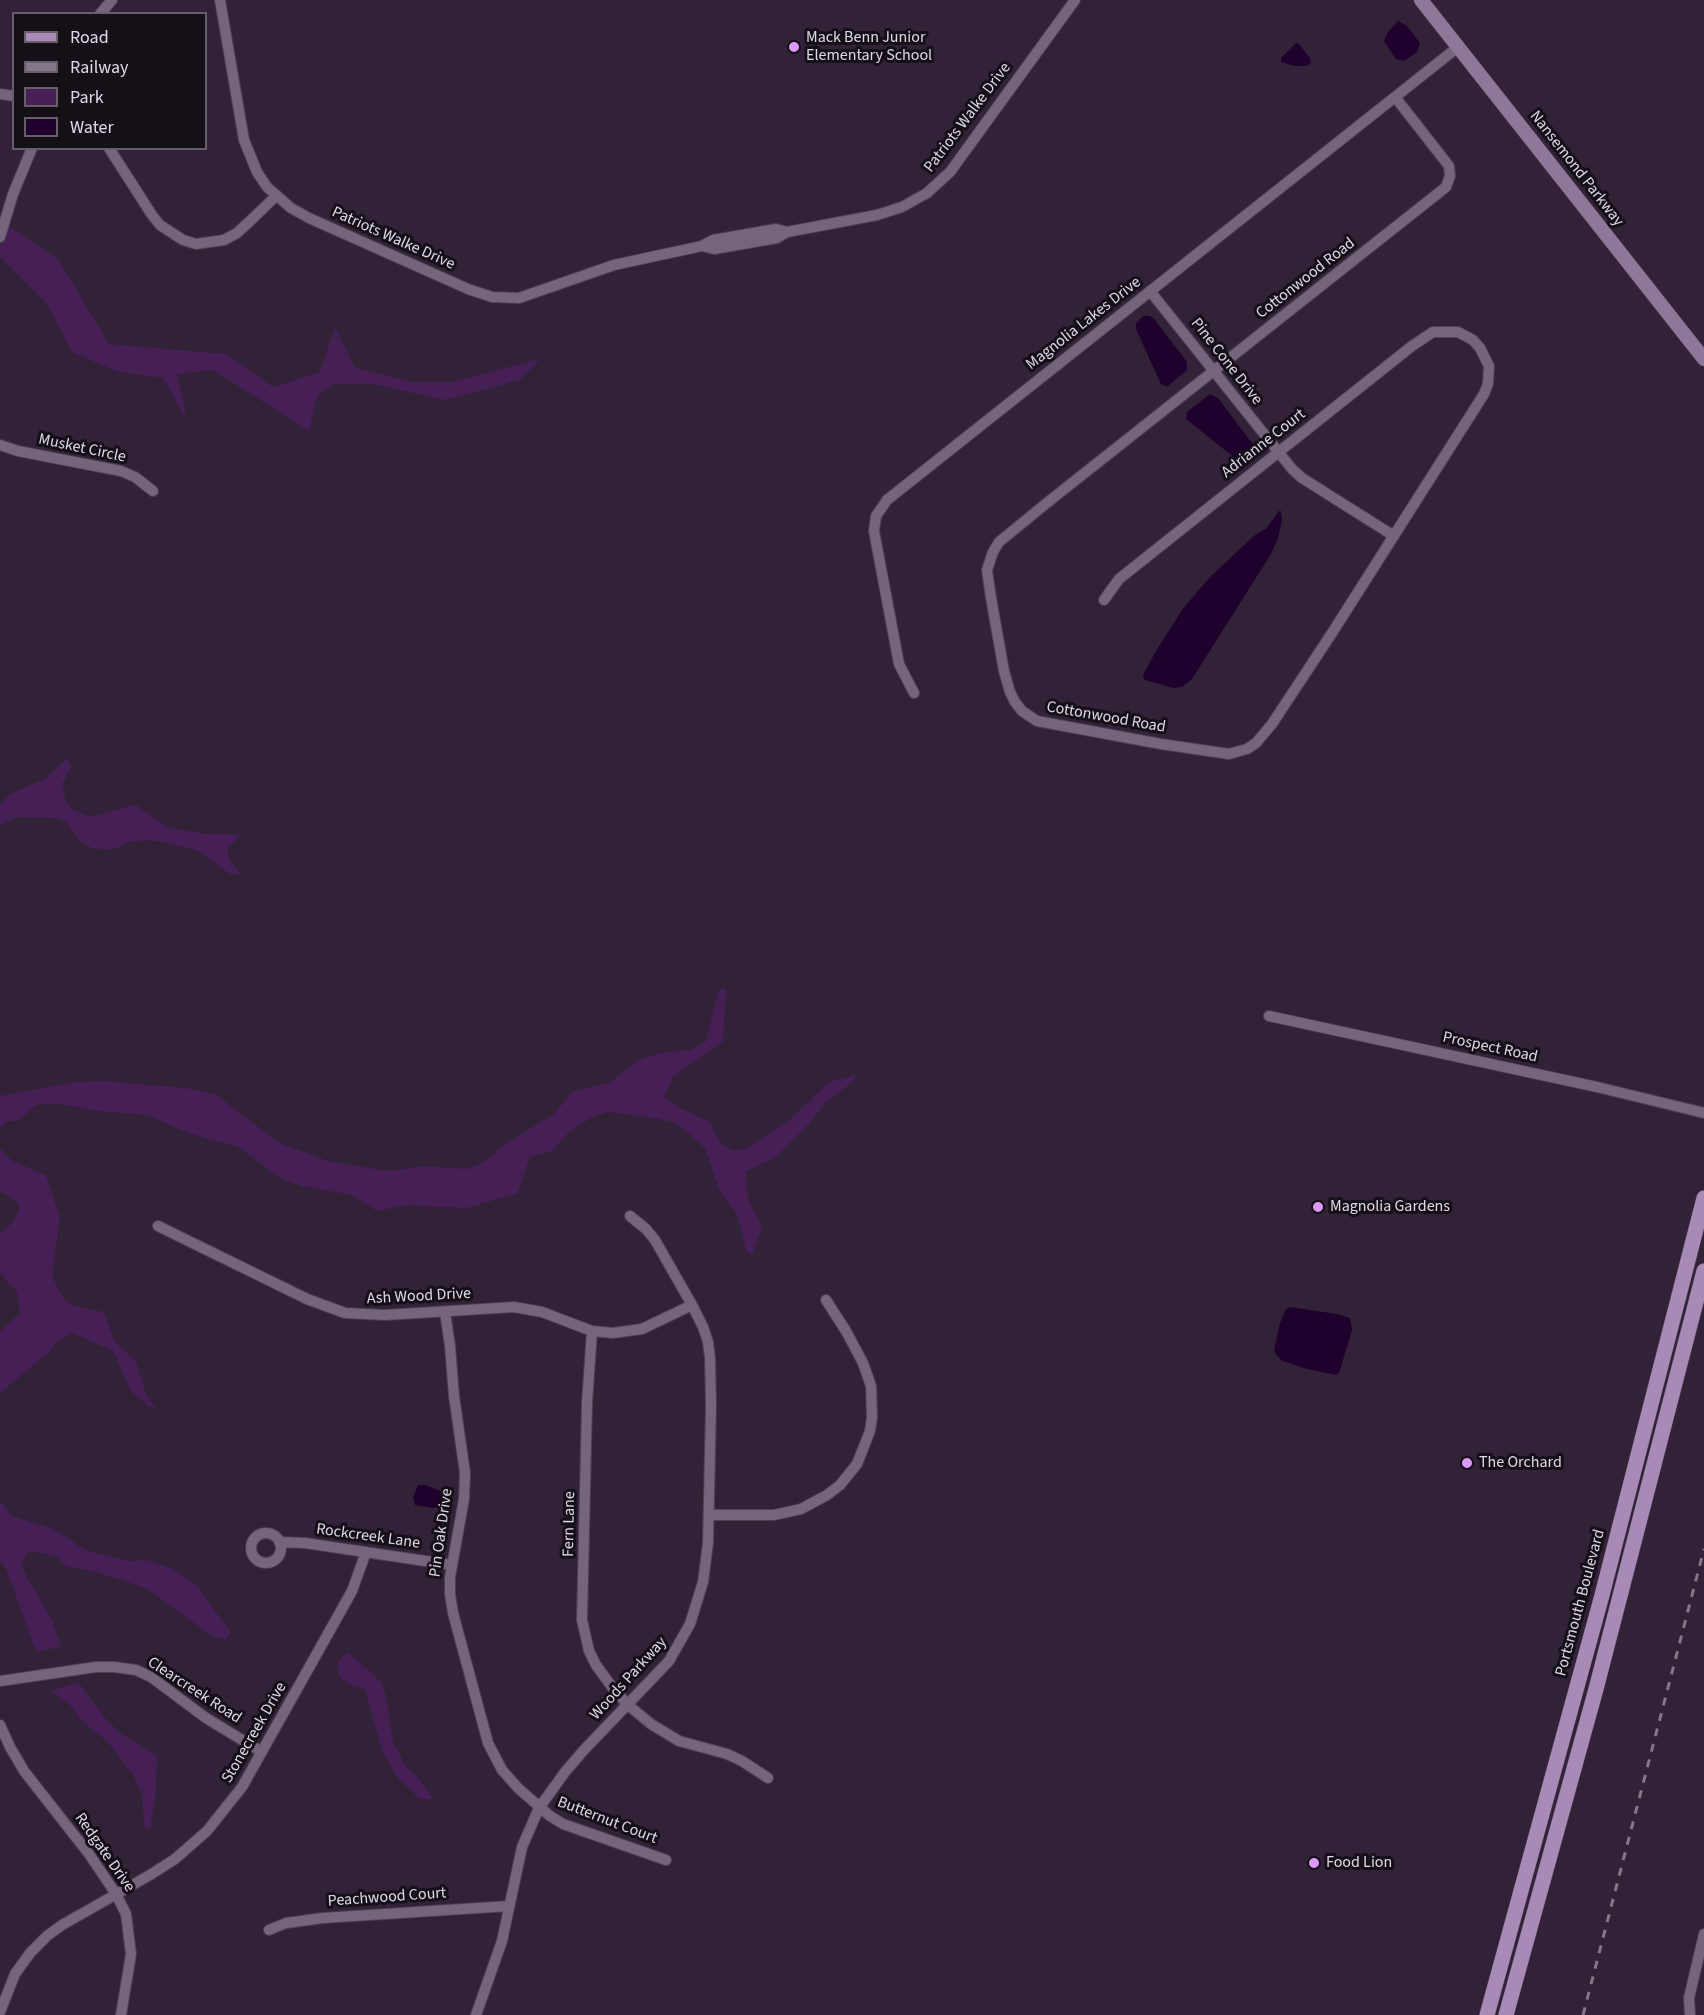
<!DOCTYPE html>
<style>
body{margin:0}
#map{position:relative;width:1704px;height:2015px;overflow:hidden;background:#312237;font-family:"Source Sans 3",sans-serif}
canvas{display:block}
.legend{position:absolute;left:12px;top:12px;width:195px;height:138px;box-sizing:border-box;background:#150f18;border:2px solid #665f6a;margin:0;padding:8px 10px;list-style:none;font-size:18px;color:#e0d6e4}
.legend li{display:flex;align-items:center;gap:12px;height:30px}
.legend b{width:30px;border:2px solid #665f6a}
</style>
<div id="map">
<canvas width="1704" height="2015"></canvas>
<ul class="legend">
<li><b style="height:8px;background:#a98ab7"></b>Road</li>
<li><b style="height:8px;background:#847789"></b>Railway</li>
<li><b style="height:16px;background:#461f57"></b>Park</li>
<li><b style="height:16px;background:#20002d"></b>Water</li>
</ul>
</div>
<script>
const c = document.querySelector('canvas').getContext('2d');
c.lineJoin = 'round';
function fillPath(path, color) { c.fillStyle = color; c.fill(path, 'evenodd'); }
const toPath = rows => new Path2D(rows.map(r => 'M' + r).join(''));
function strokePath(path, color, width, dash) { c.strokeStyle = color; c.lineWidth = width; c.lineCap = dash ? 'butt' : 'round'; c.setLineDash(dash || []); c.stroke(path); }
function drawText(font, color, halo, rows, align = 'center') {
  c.font = font + ' "Source Sans 3",sans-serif'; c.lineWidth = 6; c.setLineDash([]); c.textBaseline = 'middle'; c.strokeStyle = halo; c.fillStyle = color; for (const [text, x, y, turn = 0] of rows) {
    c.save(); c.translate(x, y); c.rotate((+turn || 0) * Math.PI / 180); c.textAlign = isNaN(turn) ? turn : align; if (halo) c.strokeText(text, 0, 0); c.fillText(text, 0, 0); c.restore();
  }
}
fillPath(toPath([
 [0,220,59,260,109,344,226,354,273,387,320,372,335,327,355,368,413,382,452,382,540,359,520,380,445,400,373,384,334,384,318,394,309,431,213,370,177,374,187,421,163,378,116,371,72,352,47,304,0,257],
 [66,759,72,767,62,784,66,802,72,809,90,817,136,805,169,828,206,834,242,834,228,848,228,858,240,874,230,874,197,850,169,843,149,840,129,842,112,850,92,848,83,844,65,821,56,818,16,817,0,826,0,804,10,794,45,779],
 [719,989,726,989,723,1041,673,1077,664,1097,682,1109,710,1122,720,1143,733,1150,747,1148,791,1119,829,1082,856,1075,853,1082,827,1101,807,1126,775,1158,746,1171,748,1200,762,1226,752,1255,746,1250,737,1214,719,1190,705,1148,678,1124,656,1118,607,1112,592,1117,567,1134,552,1151,530,1157,518,1193,467,1208,407,1205,377,1211,352,1195,302,1186,280,1178,238,1147,188,1133,148,1115,97,1111,59,1104,36,1105,19,1120,5,1122,0,1129,0,1096,69,1083,102,1081,186,1088,215,1094,279,1143,328,1161,387,1171,425,1166,467,1169,484,1162,505,1144,554,1114,573,1091,609,1083,639,1060,660,1053,690,1050,706,1041],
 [0,1148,12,1161,46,1175,60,1217,52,1276,62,1296,73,1306,104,1312,114,1341,136,1361,147,1396,156,1408,148,1406,131,1391,113,1351,73,1333,59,1340,50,1351,0,1393,0,1331,20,1313,17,1292,0,1273,0,1234,12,1223,20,1210,17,1202,5,1193,0,1192],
 [0,1501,12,1516,54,1529,85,1550,128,1561,147,1560,173,1569,198,1587,231,1633,226,1639,212,1636,146,1588,96,1572,66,1566,55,1556,34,1551,27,1553,21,1566,51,1618,61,1647,36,1652,6,1568,0,1561],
 [349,1653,381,1682,386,1696,393,1741,406,1767,417,1777,434,1800,419,1798,398,1778,382,1751,365,1689,351,1685,339,1676,338,1661],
 [78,1682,105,1718,120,1733,157,1756,156,1793,150,1830,144,1826,142,1796,134,1776,107,1741,84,1723,70,1705,51,1691]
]), '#461f57');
fillPath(toPath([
 [1398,21,1407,26,1420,43,1417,52,1404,61,1396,59,1384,41,1388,32],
 [1298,43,1310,58,1311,63,1306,66,1294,66,1281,62,1281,58,1295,44],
 [1143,316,1150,316,1154,319,1187,362,1187,370,1167,387,1161,384,1136,329,1136,323],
 [1210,394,1218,398,1254,446,1253,454,1244,460,1235,458,1186,419,1187,412],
 [1279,511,1281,511,1282,520,1278,538,1271,554,1192,679,1182,687,1173,688,1145,680,1143,677,1144,673,1156,651,1182,610,1210,577,1255,535,1266,529],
 [1290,1307,1337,1314,1350,1318,1352,1330,1339,1373,1336,1375,1307,1369,1282,1361,1276,1354,1274,1350,1280,1323,1286,1309],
 [418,1485,426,1485,445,1493,442,1505,434,1508,415,1505,413,1498]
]), '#20002d');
const minor = toPath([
 [220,0,244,140,257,172,267,187,291,208,309,218,468,289,492,297,519,298,614,265,702,246,713,240,776,229,787,232],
 [100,14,112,0],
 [0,94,14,96],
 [109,148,152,215,160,225,183,240,196,244,224,240,237,233,250,221,276,196],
 [0,237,13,194,32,148],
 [702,246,714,249,777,238,787,232,877,215,902,207,927,193,950,172,1075,0],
 [1150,291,1292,469,1302,478,1394,536],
 [0,445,18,451,121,471,135,477,153,491],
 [1104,600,1119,579,1412,346,1433,332,1458,332,1473,340,1480,348,1489,366,1488,384,1484,394,1332,633,1272,724,1256,743,1247,749,1229,754,1161,744,1037,721,1022,711,1015,702,1010,692,1004,671,991,598,987,570,993,552,999,542,1048,502,1446,187,1450,176,1449,166,1395,97],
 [914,693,899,664,874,531,876,516,887,500,1458,47],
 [1269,1016,1597,1087,1704,1113],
 [158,1226,307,1299,345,1313,385,1315,514,1307,542,1312,592,1331,613,1333,642,1329,692,1305],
 [445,1312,450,1346,454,1396,465,1473,464,1499,450,1577,450,1594,453,1613,488,1743,502,1770,518,1788,550,1816,563,1824,666,1860],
 [592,1331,587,1403,582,1620,589,1651,596,1665,612,1687,628,1705,651,1724,679,1741,727,1754,742,1761,768,1778],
 [709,1515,774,1515,801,1509,827,1495,840,1485,857,1464,870,1431,872,1417,871,1386,863,1363,846,1331,826,1300],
 '251 1548a15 15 0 1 1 30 0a15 15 0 1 1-30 0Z',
 [279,1542,305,1543,452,1565],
 [0,1681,96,1667,114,1667,136,1670,151,1677,206,1718,262,1752],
 [0,1725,10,1747,24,1771,89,1854,116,1894,126,1914,131,1954,121,2015],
 [269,1930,286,1923,323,1918,509,1906],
 [0,2012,15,1974,30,1953,47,1936,62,1925,150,1875,175,1859,207,1831,242,1787,352,1591,366,1552],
 [476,2015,502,1941,522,1847,539,1808,565,1772,583,1751,669,1661,690,1624,703,1582,708,1543,711,1406,710,1358,708,1342,703,1327,692,1305,655,1240,646,1229,630,1216],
 [1690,2015,1689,1998,1704,1934]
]);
const secondary = toPath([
 [1421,0,1704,359]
]);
const primary = toPath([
 [1487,2015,1601,1599,1704,1198],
 [1506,2015,1596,1689,1704,1271]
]);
strokePath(minor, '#4c4051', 12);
strokePath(secondary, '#4c4051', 15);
strokePath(primary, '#4c4051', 16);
strokePath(minor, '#74647c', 10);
strokePath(secondary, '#8e7799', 14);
strokePath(primary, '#a98ab7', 15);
strokePath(toPath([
 [1583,2015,1704,1549]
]), '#847789', 3, [8, 8]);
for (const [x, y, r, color] of [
 [794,47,6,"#da9af6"],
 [1318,1207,6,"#da9af6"],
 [1467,1463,6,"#da9af6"],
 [1314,1863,6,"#da9af6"]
]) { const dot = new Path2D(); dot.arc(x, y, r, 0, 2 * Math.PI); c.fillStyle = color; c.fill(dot); strokePath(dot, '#150f18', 2); }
drawText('16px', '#e0d6e4', '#150f18', [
 ["Mack Benn Junior",806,38],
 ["Elementary School",806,56],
 ["Magnolia Gardens",1330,1207],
 ["The Orchard",1479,1463],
 ["Food Lion",1326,1863]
], 'left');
drawText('16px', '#e0d6e4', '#150f18', [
 ["Patriots Walke Drive",968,118,-53],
 ["Nansemond Parkway",1576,169,52],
 ["Patriots Walke Drive",393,239,24],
 ["Cottonwood Road",1306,279,-38],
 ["Magnolia Lakes Drive",1084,324,-38],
 ["Pine Cone Drive",1226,362,52],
 ["Adrianne Court",1264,444,-38],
 ["Musket Circle",82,449,12],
 ["Cottonwood Road",1106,718,10],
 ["Prospect Road",1490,1048,12],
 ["Ash Wood Drive",419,1297,-3],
 ["Fern Lane",570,1524,-89],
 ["Pin Oak Drive",442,1533,-82],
 ["Rockcreek Lane",368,1537,8],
 ["Portsmouth Boulevard",1581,1603,-75],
 ["Woods Parkway",629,1679,-48],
 ["Clearcreek Road",194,1691,33],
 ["Stonecreek Drive",255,1733,-60],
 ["Butternut Court",607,1821,21],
 ["Redgate Drive",104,1853,55],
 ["Peachwood Court",387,1898,-4]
]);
</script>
